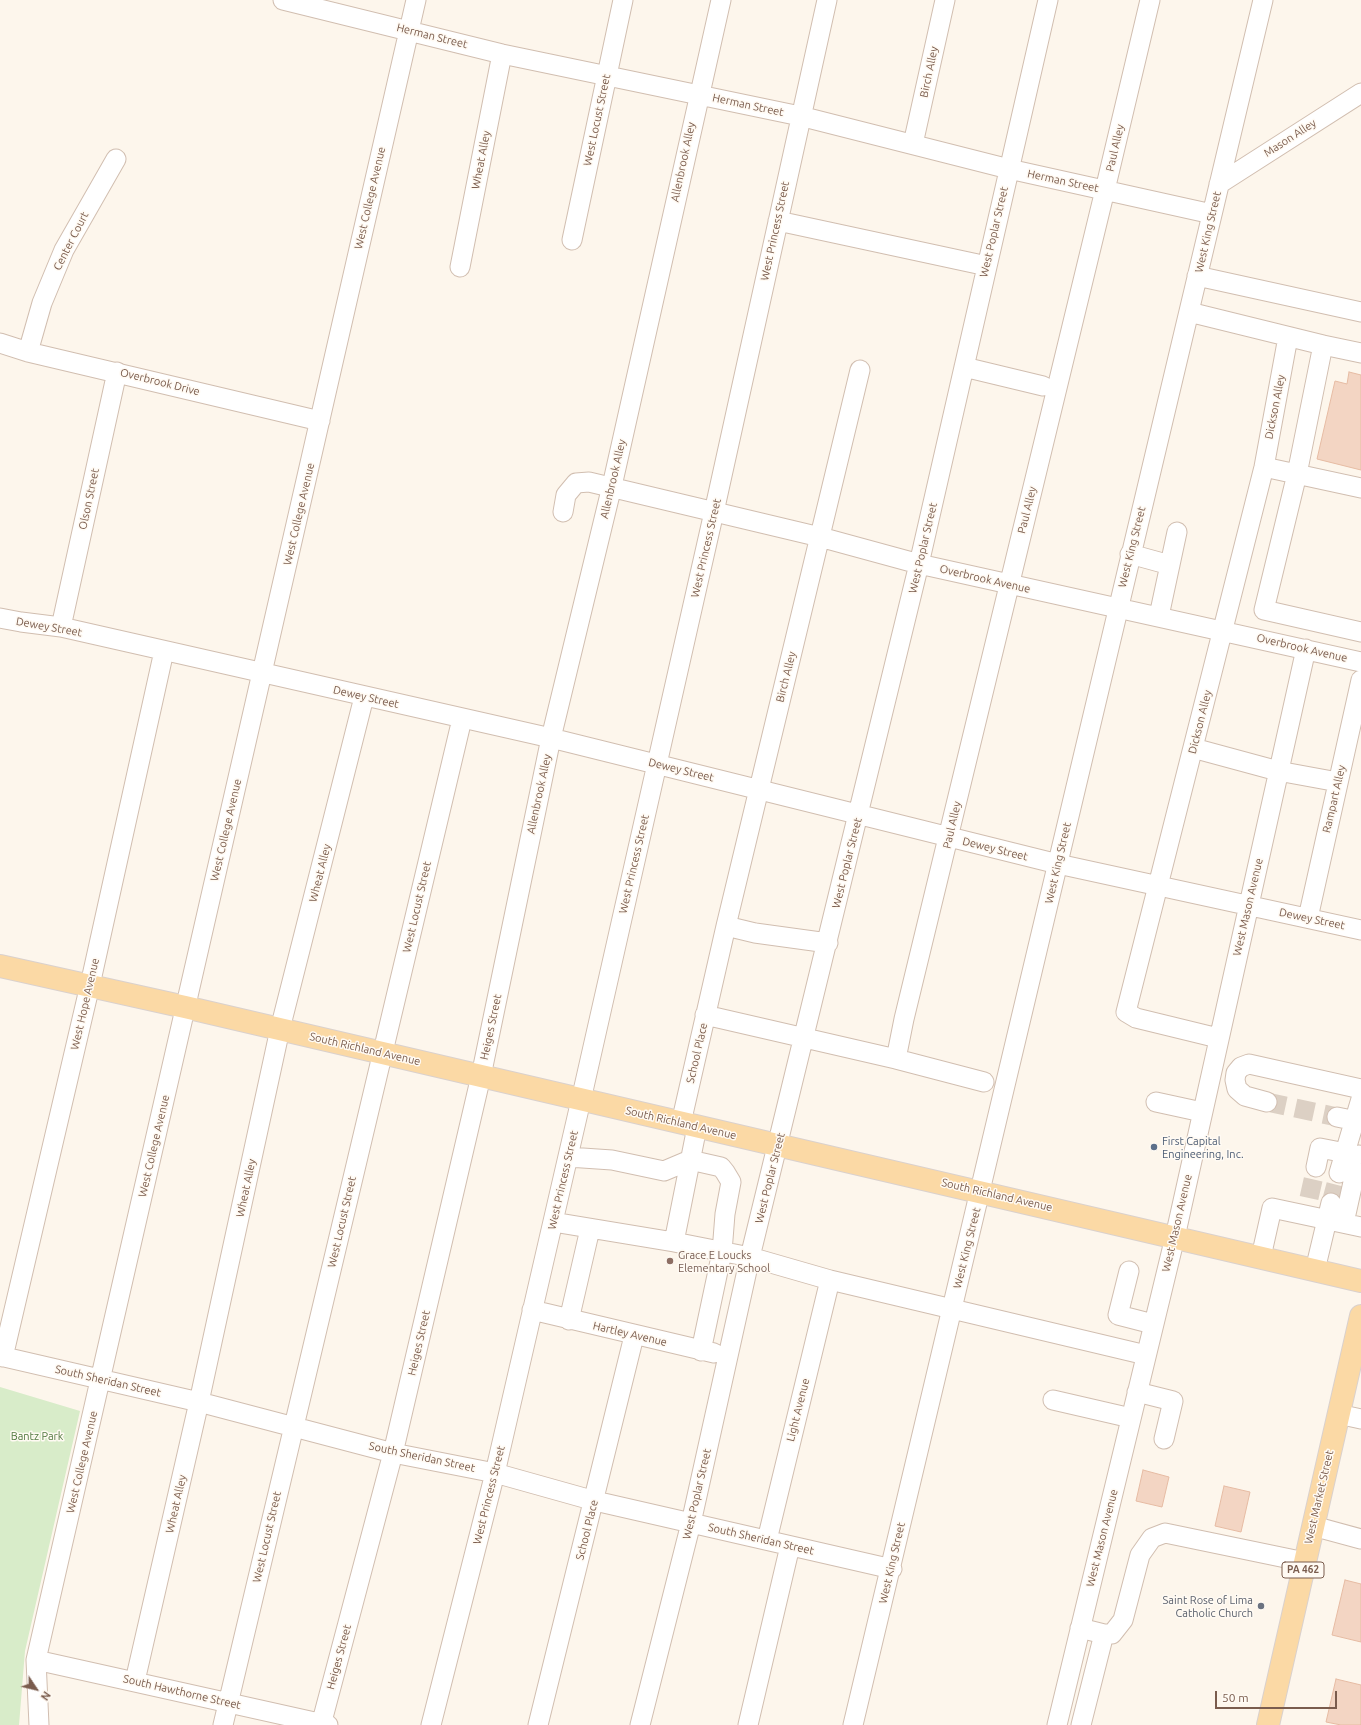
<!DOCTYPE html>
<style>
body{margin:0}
#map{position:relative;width:1361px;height:1725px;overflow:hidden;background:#fdf6ec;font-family:Ubuntu,sans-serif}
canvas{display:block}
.north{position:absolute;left:16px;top:1669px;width:40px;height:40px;-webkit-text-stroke:3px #fffaf3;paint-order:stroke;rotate:125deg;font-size:11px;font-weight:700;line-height:16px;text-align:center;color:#7a5c4d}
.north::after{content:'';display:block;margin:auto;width:14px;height:18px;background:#7a5c4d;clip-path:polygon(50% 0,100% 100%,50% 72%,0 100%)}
.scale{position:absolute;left:1215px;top:1691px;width:122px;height:18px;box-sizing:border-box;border:2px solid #7a5c4d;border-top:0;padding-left:5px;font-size:12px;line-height:14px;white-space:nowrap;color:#7a5c4d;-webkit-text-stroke:3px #fffaf3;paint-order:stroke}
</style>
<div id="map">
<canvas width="1361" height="1725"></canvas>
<div class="north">N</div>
<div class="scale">50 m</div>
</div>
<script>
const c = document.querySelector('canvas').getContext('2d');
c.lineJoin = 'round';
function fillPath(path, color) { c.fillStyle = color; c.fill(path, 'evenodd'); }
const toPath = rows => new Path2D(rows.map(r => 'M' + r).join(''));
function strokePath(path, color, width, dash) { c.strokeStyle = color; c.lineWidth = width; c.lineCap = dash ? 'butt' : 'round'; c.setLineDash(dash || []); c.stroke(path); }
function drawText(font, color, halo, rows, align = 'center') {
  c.font = font + ' Ubuntu,sans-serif'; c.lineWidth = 3; c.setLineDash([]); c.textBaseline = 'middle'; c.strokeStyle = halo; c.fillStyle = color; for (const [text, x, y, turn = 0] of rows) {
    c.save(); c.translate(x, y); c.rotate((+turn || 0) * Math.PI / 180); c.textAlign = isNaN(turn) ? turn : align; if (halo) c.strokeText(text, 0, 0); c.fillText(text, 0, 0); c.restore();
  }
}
fillPath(toPath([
 [0,1387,80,1411,25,1651,19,1725,0,1725]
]), '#d8ecc9');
const building = toPath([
 [1349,372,1361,375,1361,470,1317,459,1335,381,1347,384,1349,372],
 [1143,1470,1169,1477,1162,1507,1136,1501,1143,1470],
 [1224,1486,1250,1492,1241,1532,1215,1526,1224,1486],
 [1345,1580,1361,1584,1361,1642,1332,1635,1345,1580],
 [1336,1679,1361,1685,1361,1725,1341,1725,1326,1722,1336,1679]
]);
fillPath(building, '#f3d5c3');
strokePath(building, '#e6bba3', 1);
strokePath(toPath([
 [1267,1102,1337,1117],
 [1309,1198,1316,1167],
 [1331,1203,1339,1173]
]), '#dcd0c4', 19, [19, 10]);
const minor = toPath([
 [283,0,502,54,800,116,1009,169,1212,214],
 [913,144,945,0],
 [1219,184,1361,93],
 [778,221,987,266],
 [572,240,623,0],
 [460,267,502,54],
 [1197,276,1361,312],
 [1189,312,1323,345,1297,474,1264,610,1361,632],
 [0,343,28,352,320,421],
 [1323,345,1361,353],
 [28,352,42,303,64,250,116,159],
 [964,367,1043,386],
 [1264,467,1361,488],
 [563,512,566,495,576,483,589,482,820,537,919,564,1361,662],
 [1130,554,1170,565],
 [1159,616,1177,532],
 [0,618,21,622,61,627,551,738,1058,864,1361,930],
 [61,627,117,372],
 [1193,748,1278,771,1338,782],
 [1308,918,1361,680],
 [726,926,755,933,828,943],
 [705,1015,896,1059,984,1082],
 [1218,1038,1136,1018,1126,1012,1264,467,1288,337],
 [896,1059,904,1019,1105,190,1150,0],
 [1156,1102,1202,1112],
 [1267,1102,1245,1096,1237,1089,1235,1080,1236,1073,1241,1067,1249,1064,1361,1089],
 [1337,1117,1361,1122],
 [681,1123,726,926,860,370],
 [697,1127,674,1242,750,1257,830,1280,1146,1355],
 [568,1157,612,1160,664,1171,690,1160,721,1167,725,1172,731,1182,725,1214,722,1252,701,1351],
 [1316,1167,1320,1148,1356,1155],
 [1339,1173,1361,1099],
 [553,1222,674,1242],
 [1344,1223,1359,1155],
 [1261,1257,1272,1208,1361,1227],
 [1315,1270,1331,1203],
 [1129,1271,1118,1315,1153,1324],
 [532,1310,714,1353],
 [569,1320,590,1229],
 [0,1356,199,1402,393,1453,495,1473,595,1501,892,1569],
 [3,1357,90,985,164,651],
 [1137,1392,1173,1401,1164,1439],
 [1053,1400,1131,1418],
 [1338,1414,1361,1419],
 [1313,1526,1361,1539],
 [767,1540,830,1280],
 [1080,1628,1104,1634,1112,1634,1123,1620,1140,1555,1152,1538,1165,1533,1305,1562],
 [36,1660,328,1725],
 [135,1681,199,1402,280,1029,364,697],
 [39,1725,36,1660,416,0],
 [223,1725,462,719],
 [321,1725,393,1453,481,1076,551,738,612,486,721,0],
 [431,1725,495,1473,581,1100,714,512,827,0],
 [538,1725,634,1336],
 [640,1725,691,1523,750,1257,919,564,1048,0],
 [748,1725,790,1546],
 [853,1725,1263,0],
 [1057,1725,1175,1237,1306,649],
 [1081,1725,1104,1634]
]);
const major = toPath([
 [0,966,185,1007,1361,1281],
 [1268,1725,1361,1316]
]);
strokePath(minor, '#d1beb0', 21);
strokePath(major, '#dad1cd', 24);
strokePath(minor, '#fff', 19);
strokePath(major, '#fbd9a5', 22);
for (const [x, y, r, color] of [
 [1154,1147,4,"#5c6f8a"],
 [670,1261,4,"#8d6e63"],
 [1261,1606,4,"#6b7280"]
]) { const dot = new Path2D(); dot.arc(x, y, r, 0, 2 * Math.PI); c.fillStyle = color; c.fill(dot); strokePath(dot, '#fffaf3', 1.5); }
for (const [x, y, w] of [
 [1303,1570,42]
]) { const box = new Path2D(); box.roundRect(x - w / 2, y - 8, w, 16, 3); c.fillStyle = '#fffaf3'; c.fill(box); strokePath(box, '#7a5c4d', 1); }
drawText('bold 10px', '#7a5c4d', null, [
 ["PA 462",1303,1570]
]);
drawText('11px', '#7a5c4d', '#fffaf3', [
 ["Herman Street",432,36,14],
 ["Birch Alley",929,72,-78],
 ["Herman Street",748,105,12],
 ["West Locust Street",597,120,-78],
 ["Mason Alley",1290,138,-33],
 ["Paul Alley",1115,148,-77],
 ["Wheat Alley",481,160,-79],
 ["Allenbrook Alley",683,162,-78],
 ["Herman Street",1063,181,12],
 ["West College Avenue",370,198,-77],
 ["West Princess Street",775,231,-78],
 ["West Poplar Street",994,232,-77],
 ["West King Street",1208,232,-77],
 ["Center Court",71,241,-63],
 ["Overbrook Drive",160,382,14],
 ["Dickson Alley",1275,407,-79],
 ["Allenbrook Alley",613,479,-77],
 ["Olson Street",89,499,-78],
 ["Paul Alley",1027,510,-76],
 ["West College Avenue",299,514,-77],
 ["West King Street",1132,547,-76],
 ["West Princess Street",706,548,-77],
 ["West Poplar Street",923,548,-77],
 ["Overbrook Avenue",985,579,13],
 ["Dewey Street",49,627,10],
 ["Overbrook Avenue",1302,648,13],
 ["Birch Alley",786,677,-76],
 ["Dewey Street",366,697,13],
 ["Dickson Alley",1200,722,-76],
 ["Dewey Street",681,770,14],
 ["Allenbrook Alley",539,794,-78],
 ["Rampart Alley",1334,799,-77],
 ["Paul Alley",952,825,-77],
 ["West College Avenue",226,830,-77],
 ["Dewey Street",995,849,14],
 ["West Poplar Street",847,863,-76],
 ["West King Street",1058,863,-77],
 ["West Princess Street",634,864,-77],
 ["Wheat Alley",320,873,-76],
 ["West Locust Street",417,907,-77],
 ["West Mason Avenue",1248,907,-77],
 ["Dewey Street",1312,919,12],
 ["West Hope Avenue",85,1004,-77],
 ["Heiges Street",491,1027,-78],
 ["South Richland Avenue",365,1049,13],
 ["School Place",697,1053,-77],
 ["South Richland Avenue",681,1123,13],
 ["West College Avenue",154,1146,-77],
 ["West Poplar Street",770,1178,-76],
 ["West Princess Street",563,1180,-77],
 ["Wheat Alley",246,1188,-78],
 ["South Richland Avenue",997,1195,13],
 ["West Locust Street",342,1222,-77],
 ["West Mason Avenue",1177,1223,-77],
 ["West King Street",967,1248,-76],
 ["Hartley Avenue",630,1334,13],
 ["Heiges Street",419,1343,-77],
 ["South Sheridan Street",108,1381,13],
 ["Light Avenue",798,1410,-76],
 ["South Sheridan Street",422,1457,12],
 ["West College Avenue",82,1462,-77],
 ["West Poplar Street",697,1494,-77],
 ["West Princess Street",489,1495,-76],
 ["West Market Street",1319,1497,-77],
 ["Wheat Alley",176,1504,-77],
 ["School Place",587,1530,-76],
 ["West Locust Street",267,1537,-77],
 ["West Mason Avenue",1102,1538,-76],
 ["South Sheridan Street",761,1539,13],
 ["West King Street",892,1563,-77],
 ["Heiges Street",339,1657,-75],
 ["South Hawthorne Street",182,1692,13]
]);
drawText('11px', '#4e5e75', '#fffaf3', [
 ["First Capital",1162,1141],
 ["Engineering, Inc.",1162,1154]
], 'left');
drawText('11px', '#785e54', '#fffaf3', [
 ["Grace E Loucks",678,1255],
 ["Elementary School",678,1268]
], 'left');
drawText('11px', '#537a41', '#fffaf3', [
 ["Bantz Park",37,1436]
]);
drawText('11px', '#5b616d', '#fffaf3', [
 ["Saint Rose of Lima",1253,1600],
 ["Catholic Church",1253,1613]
], 'right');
</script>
